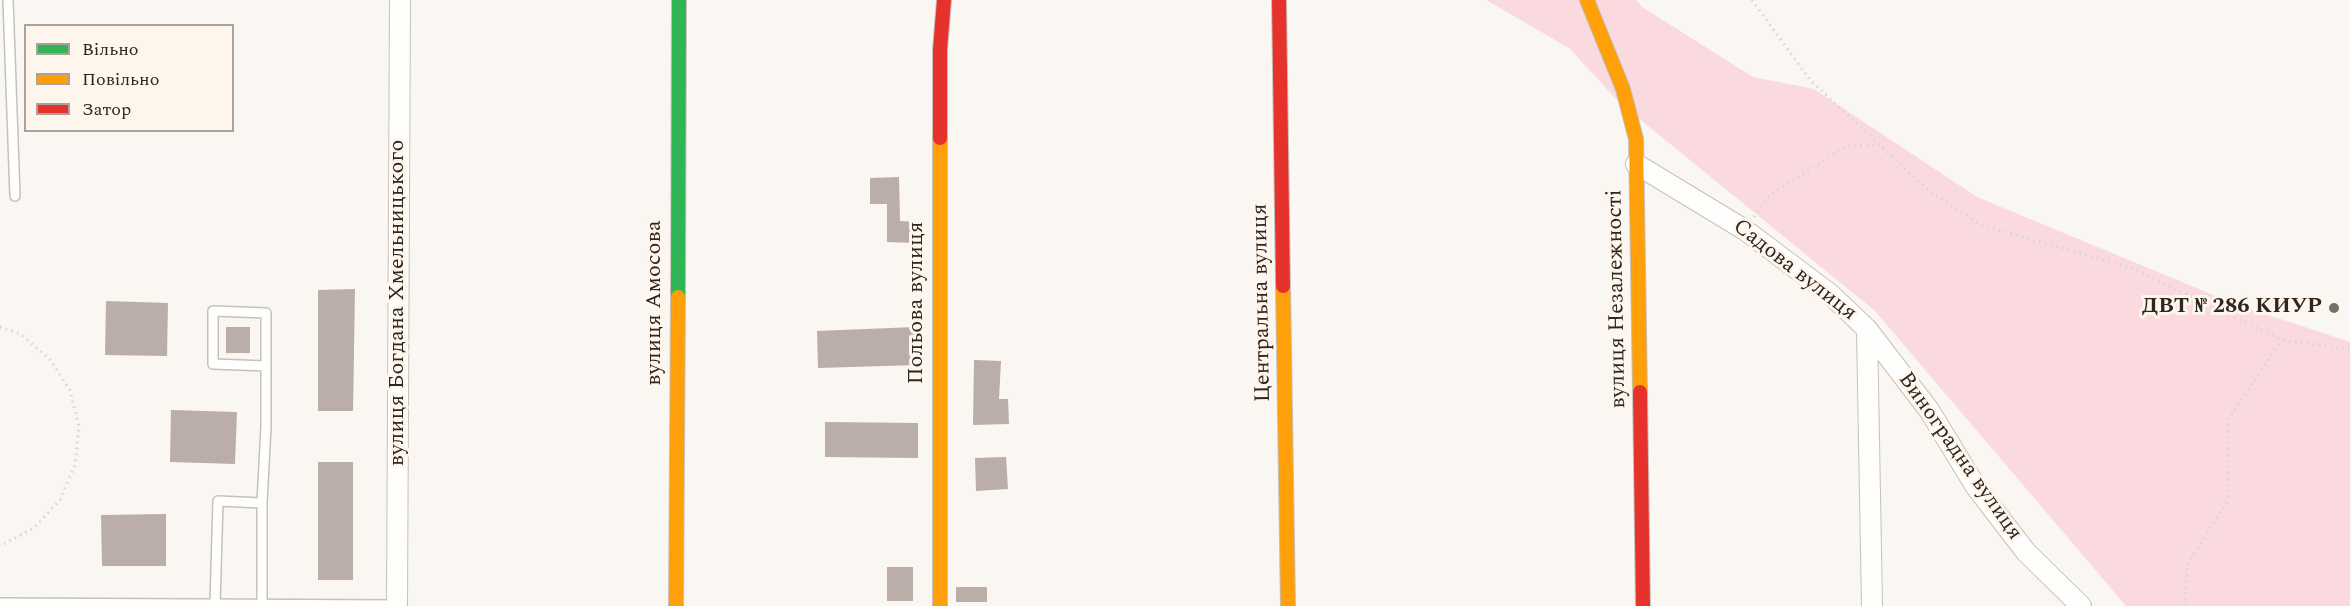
<!DOCTYPE html>
<meta charset="utf-8">
<style>
body{margin:0}
#map{position:relative;width:2350px;height:606px;overflow:hidden;background:#faf6f1;font-family:Spectral,serif}
canvas{display:block}
.legend{position:absolute;left:24px;top:24px;width:210px;height:108px;box-sizing:border-box;background:#fef6ed;border:2px solid #aba39b;margin:0;padding:8px 10px;list-style:none;font-size:18px;color:#2e271f}
.legend li{display:flex;align-items:center;gap:12px;height:30px}
.legend b{width:30px;border:2px solid #aba39b}
</style>
<div id="map">
<canvas width="2350" height="606"></canvas>
<ul class="legend">
<li><b style="height:8px;background:#30b455"></b>Вільно</li>
<li><b style="height:8px;background:#ff9f0a"></b>Повільно</li>
<li><b style="height:8px;background:#e5322d"></b>Затор</li>
</ul>
</div>
<script>
const c = document.querySelector('canvas').getContext('2d');
c.lineJoin = 'round';
function fillPath(path, color) { c.fillStyle = color; c.fill(path, 'evenodd'); }
const toPath = rows => new Path2D(rows.map(r => 'M' + r).join(''));
function strokePath(path, color, width, dash) { c.strokeStyle = color; c.lineWidth = width; c.lineCap = dash ? 'butt' : 'round'; c.setLineDash(dash || []); c.stroke(path); }
function drawText(font, color, halo, rows, align = 'center') {
  c.font = font + ' Spectral,serif'; c.lineWidth = 6; c.setLineDash([]); c.textBaseline = 'middle'; c.strokeStyle = halo; c.fillStyle = color; for (const [text, x, y, turn = 0] of rows) {
    c.save(); c.translate(x, y); c.rotate((+turn || 0) * Math.PI / 180); c.textAlign = isNaN(turn) ? turn : align; if (halo) c.strokeText(text, 0, 0); c.fillText(text, 0, 0); c.restore();
  }
}
fillPath(toPath([
 [1486,0,1636,0,1642,7,1753,77,1814,89,1977,197,2235,304,2350,342,2350,606,2126,606,1875,311,1620,103,1569,48]
]), '#fadadf');
fillPath(toPath([
 [899,177,900,221,916,222,916,243,887,242,887,204,870,204,870,178],
 [355,289,353,411,318,411,318,290],
 [106,301,168,303,167,356,105,355],
 [226,327,250,327,250,353,226,353],
 [915,327,916,365,818,368,817,331],
 [974,360,1001,361,999,399,1008,399,1009,424,973,425],
 [171,410,237,412,235,464,170,462],
 [825,422,918,423,918,458,825,457],
 [1006,457,1008,489,976,491,975,458],
 [318,462,353,462,353,580,318,580],
 [166,514,166,566,102,566,101,515],
 [887,567,913,567,913,601,887,601],
 [956,587,987,587,987,602,956,602]
]), '#bbada7');
const lane = toPath([
 [8,0,15,196],
 [0,603,397,605],
 [215,604,218,501,262,503],
 [262,604,262,503,266,426,266,313,213,311,213,364,266,366]
]);
const street = toPath([
 [1636,164,1745,230,1830,294,1867,329,1872,606],
 [1867,329,1929,410,1976,487,2026,552,2081,606],
 [397,606,400,0]
]);
const fast = toPath([
 [678,297,679,0]
]);
const slow = toPath([
 [1587,0,1623,89,1636,139,1640,392],
 [940,138,940,606],
 [1283,286,1288,606],
 [676,606,678,297]
]);
const jam = toPath([
 [1279,0,1283,286],
 [940,138,940,50,944,0],
 [1640,392,1643,606]
]);
strokePath(lane, '#c6c1bb', 12);
strokePath(street, '#c6c1bb', 22);
strokePath(fast, '#c6c1bb', 16);
strokePath(slow, '#c6c1bb', 16);
strokePath(jam, '#c6c1bb', 16);
strokePath(toPath([
 [1752,0,1810,80,1928,190,1981,225,2132,268,2282,340,2350,349],
 [1754,217,1769,196,1846,146,1878,145],
 [0,327,20,334,49,358,70,390,79,427,75,465,60,500,34,528,0,546],
 [2184,606,2188,563,2228,500,2228,419,2282,340]
]), '#d7d6d3', 3, [1.5, 4.5]);
strokePath(lane, '#fefefd', 9);
strokePath(street, '#fefefd', 20);
strokePath(fast, '#30b455', 14);
strokePath(slow, '#ff9f0a', 14);
strokePath(jam, '#e5322d', 14);
for (const [x, y, r, color] of [
 [2334,308,6,"#756f68"]
]) { const dot = new Path2D(); dot.arc(x, y, r, 0, 2 * Math.PI); c.fillStyle = color; c.fill(dot); strokePath(dot, '#fef6ed', 2); }
drawText('22px', '#2e271f', '#fef6ed', [
 ["Садова вулиця",1794,271,38],
 ["вулиця Незалежності",1618,299,-91],
 ["вулиця Богдана Хмельницького",399,303,-90],
 ["вулиця Амосова",656,303,-90],
 ["Польова вулиця",918,303,-90],
 ["Центральна вулиця",1263,303,-91],
 ["Виноградна вулиця",1959,457,55]
]);
drawText('bold 22px', '#2e271f', '#fef6ed', [
 ["ДВТ № 286 КИУР",2322,308]
], 'right');
</script>
